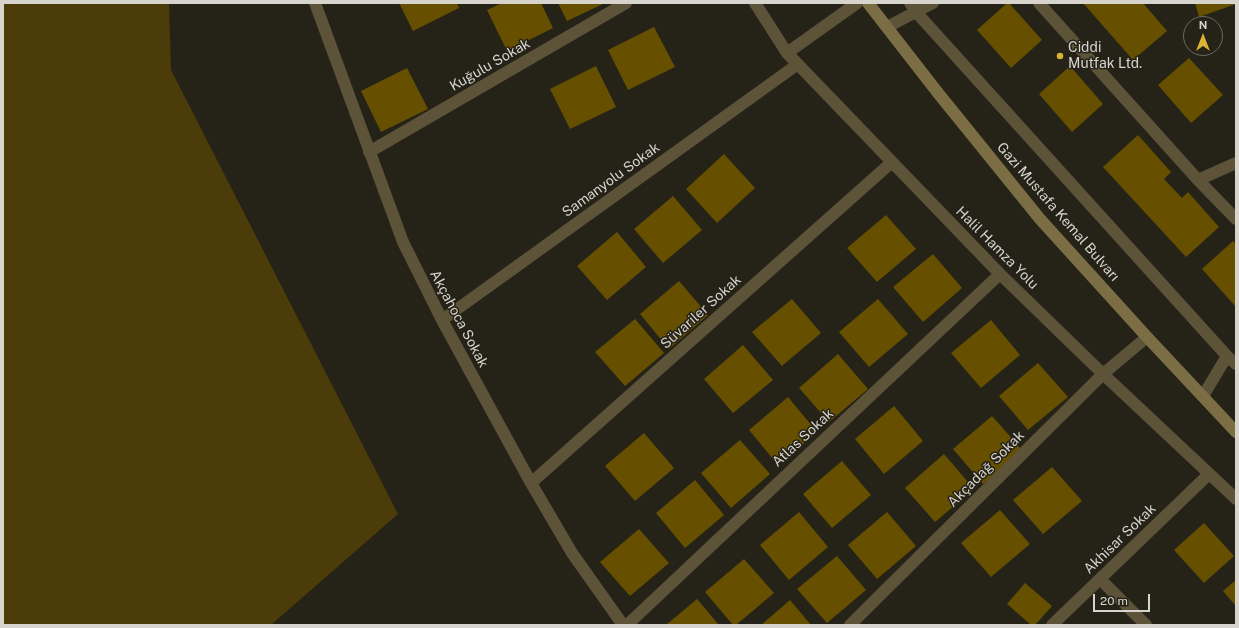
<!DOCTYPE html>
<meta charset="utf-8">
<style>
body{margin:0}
#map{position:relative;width:1239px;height:628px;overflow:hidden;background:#252218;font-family:"Public Sans",sans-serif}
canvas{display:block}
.frame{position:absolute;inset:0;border:4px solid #d7d4ce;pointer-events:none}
.north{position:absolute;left:1183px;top:16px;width:40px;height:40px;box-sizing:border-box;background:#252218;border:1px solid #6c6961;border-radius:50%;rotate:0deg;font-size:11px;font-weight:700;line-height:16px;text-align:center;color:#d7d4ce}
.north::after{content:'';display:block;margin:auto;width:14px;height:18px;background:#d9b334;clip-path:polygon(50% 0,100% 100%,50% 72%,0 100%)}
.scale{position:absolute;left:1093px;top:594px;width:57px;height:18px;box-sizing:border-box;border:2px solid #d7d4ce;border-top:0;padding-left:5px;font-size:12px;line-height:14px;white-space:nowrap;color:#d7d4ce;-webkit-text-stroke:3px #252218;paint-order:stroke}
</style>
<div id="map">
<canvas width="1239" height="628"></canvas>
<div class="frame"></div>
<div class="north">N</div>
<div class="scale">20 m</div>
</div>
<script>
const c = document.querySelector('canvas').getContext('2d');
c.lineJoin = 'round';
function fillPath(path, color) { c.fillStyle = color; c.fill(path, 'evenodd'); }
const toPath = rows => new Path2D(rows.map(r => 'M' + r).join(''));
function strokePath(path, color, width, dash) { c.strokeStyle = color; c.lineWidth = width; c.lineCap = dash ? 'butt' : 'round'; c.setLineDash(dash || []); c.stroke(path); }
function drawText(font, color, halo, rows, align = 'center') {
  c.font = font + ' "Public Sans",sans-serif'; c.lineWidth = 3; c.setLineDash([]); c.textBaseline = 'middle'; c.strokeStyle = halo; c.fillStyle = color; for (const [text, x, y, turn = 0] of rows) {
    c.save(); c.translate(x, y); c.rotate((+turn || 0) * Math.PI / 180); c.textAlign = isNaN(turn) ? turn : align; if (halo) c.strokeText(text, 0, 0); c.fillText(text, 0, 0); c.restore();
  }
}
fillPath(toPath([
 [3,3,169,3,171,70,398,514,271,625,3,625]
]), '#4b3c09');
fillPath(toPath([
 [399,3,457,3,459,8,413,31],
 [502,3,541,3,553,28,507,51,487,10],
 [558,3,605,3,567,21],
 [1007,3,1009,3,1042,40,1011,68,977,30],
 [1083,3,1143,3,1167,31,1133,60],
 [1195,3,1236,3,1236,4,1199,17],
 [654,27,675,67,628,90,608,50],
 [1189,58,1223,95,1191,123,1158,85],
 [596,66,616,107,570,129,550,89],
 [1070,66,1103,104,1072,132,1039,94],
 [407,68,428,109,381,132,361,91],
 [1138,135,1171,172,1164,179,1182,198,1188,192,1219,227,1186,257,1103,167],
 [724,154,755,188,717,223,686,189],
 [673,196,702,230,663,263,634,229],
 [886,215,916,249,877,282,847,248],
 [617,232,646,267,607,300,577,266],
 [1233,241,1236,244,1236,307,1202,269],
 [933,254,962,288,923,322,893,287],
 [679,281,708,315,669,349,640,314],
 [792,299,821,333,782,366,752,332],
 [878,299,908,334,869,367,839,332],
 [635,319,664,353,625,386,595,352],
 [991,320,1020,355,981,388,951,353],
 [743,345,773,380,733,413,704,379],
 [838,354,868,389,829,422,799,388],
 [1038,363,1068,397,1028,430,999,396],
 [788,397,817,432,778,465,749,430],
 [894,406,923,441,884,474,855,439],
 [992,416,1022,450,983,484,953,449],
 [644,433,674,468,635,501,605,466],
 [740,440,770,474,731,508,701,473],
 [944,454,974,489,935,522,905,488],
 [842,461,871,495,832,528,803,494],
 [1052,467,1082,501,1043,534,1013,500],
 [695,480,724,515,685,548,656,513],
 [1000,510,1030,544,991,577,961,543],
 [799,512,828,547,789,580,760,545],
 [887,512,916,546,877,579,848,545],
 [1204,523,1234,556,1204,583,1174,550],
 [639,529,669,563,630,596,600,562],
 [837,556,866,590,827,623,797,589],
 [744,559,774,593,736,625,733,625,705,592],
 [1236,580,1236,606,1223,591],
 [1025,583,1052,606,1035,625,1031,625,1007,604],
 [697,599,719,625,666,625],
 [790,600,811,625,761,625]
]), '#665000');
strokePath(toPath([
 [315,3,403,242,442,320,531,483,572,553,623,625],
 [755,3,787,53,1000,274,1103,374,1236,499],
 [910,3,916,12,1227,356,1203,396],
 [1039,3,1198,180,1236,219],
 [887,27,933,3],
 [787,53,857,3],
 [369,152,626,3],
 [1198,180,1236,163],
 [442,320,798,64],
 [1227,356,1236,364],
 [531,483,892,162],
 [1100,579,1146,625],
 [627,625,1000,274],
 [850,625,1103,374,1147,337],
 [1052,625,1209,474]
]), '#5c5339', 12);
strokePath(toPath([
 [868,3,938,93,1040,219,1147,337,1236,432]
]), '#7c6e44', 12);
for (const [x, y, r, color] of [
 [1060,56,4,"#d9b334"]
]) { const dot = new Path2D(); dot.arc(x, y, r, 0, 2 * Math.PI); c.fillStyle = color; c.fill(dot); strokePath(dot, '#252218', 1.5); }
drawText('14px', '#d7d4ce', '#252218', [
 ["Ciddi",1068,48],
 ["Mutfak Ltd.",1068,64]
], 'left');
drawText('14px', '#d7d4ce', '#252218', [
 ["Kuğulu Sokak",490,65,-30],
 ["Samanyolu Sokak",611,180,-36],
 ["Gazi Mustafa Kemal Bulvarı",1058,212,49],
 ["Halil Hamza Yolu",997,248,45],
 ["Süvariler Sokak",701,312,-42],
 ["Akçahoca Sokak",459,319,62],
 ["Atlas Sokak",803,438,-43],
 ["Akçadağ Sokak",986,469,-45],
 ["Akhisar Sokak",1120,539,-44]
]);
</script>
